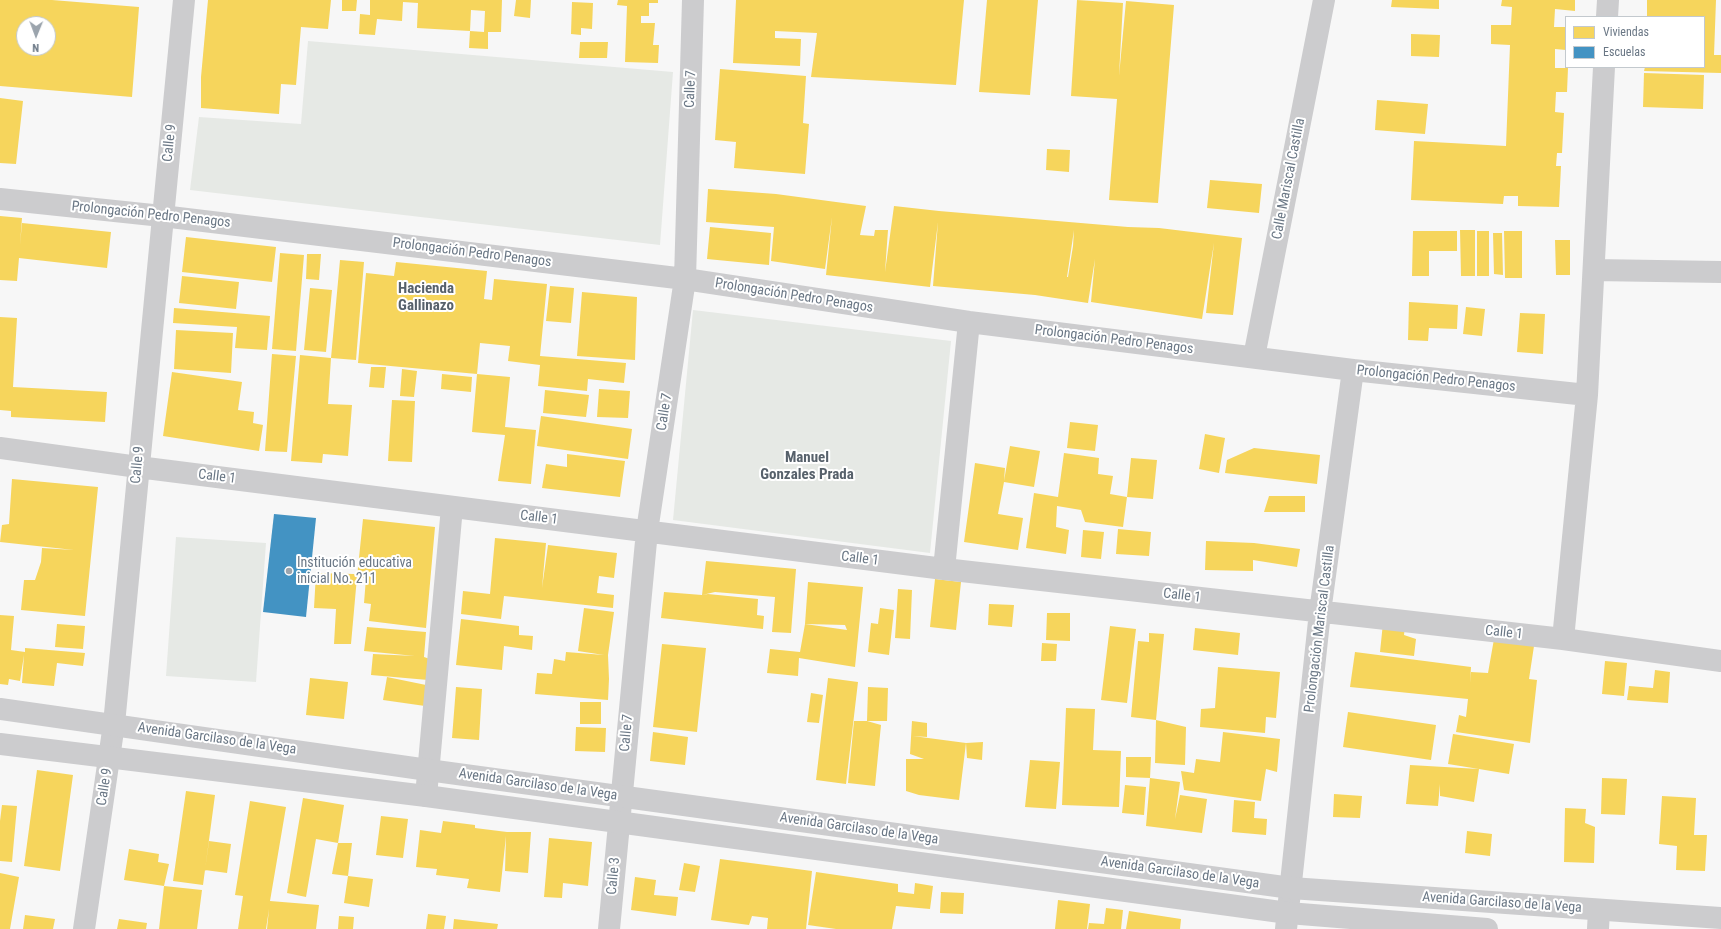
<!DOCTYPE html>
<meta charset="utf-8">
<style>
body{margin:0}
#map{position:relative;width:1721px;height:929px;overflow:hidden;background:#f7f7f7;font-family:"Roboto Condensed",sans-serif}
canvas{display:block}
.legend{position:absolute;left:1565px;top:16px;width:140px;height:52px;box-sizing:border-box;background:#fff;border:1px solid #c3c9ce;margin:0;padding:5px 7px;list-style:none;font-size:12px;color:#6a7785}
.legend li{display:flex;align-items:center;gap:8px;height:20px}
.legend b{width:20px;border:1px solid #c3c9ce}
.north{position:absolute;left:16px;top:16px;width:40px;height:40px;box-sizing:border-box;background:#fff;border:1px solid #c3c9ce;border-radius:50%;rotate:181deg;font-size:11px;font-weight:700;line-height:16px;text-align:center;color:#6a7785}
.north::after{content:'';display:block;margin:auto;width:14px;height:18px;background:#9ba4ad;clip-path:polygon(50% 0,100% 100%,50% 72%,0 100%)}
</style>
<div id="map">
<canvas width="1721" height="929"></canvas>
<ul class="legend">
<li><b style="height:11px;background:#f6d55c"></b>Viviendas</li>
<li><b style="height:11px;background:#4393c3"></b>Escuelas</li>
</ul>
<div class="north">N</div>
</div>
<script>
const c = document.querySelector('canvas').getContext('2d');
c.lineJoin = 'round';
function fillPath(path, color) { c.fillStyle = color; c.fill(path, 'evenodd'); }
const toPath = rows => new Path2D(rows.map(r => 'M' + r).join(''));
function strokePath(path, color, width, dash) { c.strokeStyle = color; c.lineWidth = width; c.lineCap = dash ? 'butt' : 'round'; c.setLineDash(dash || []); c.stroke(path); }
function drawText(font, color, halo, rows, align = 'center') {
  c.font = font + ' "Roboto Condensed",sans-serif'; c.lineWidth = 4; c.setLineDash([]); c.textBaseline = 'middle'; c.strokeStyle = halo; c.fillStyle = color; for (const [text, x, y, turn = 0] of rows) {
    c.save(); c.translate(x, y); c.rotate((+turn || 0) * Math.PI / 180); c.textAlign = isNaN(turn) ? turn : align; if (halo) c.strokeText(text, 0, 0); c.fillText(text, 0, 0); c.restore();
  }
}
fillPath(toPath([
 [308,41,673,72,660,245,190,190,199,117,301,124],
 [693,310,951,341,930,553,673,520],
 [176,537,266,543,256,682,166,676]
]), '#e6e9e5');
fillPath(toPath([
 [0,0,52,0,139,7,132,97,0,86],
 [24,24,48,24,48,48,24,48],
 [208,0,331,0,328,29,301,27,296,85,281,84,279,114,201,108,201,77],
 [342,0,357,0,356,11,342,11],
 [370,0,502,0,501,32,488,32,488,49,469,48,470,31,484,32,485,11,471,10,470,31,417,28,418,3,403,2,402,21,377,19,375,35,359,34,360,14,370,15],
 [516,0,531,0,530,18,514,16],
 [618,0,658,0,658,3,649,3,649,16,641,16,641,23,655,23,653,45,659,45,658,63,625,62,627,6,617,5],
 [736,0,964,0,956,85,811,77,817,33,775,31,775,38,801,39,800,66,733,63],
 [987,0,1038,0,1030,95,979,92],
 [1077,0,1123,3,1119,76,1126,1,1174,5,1158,203,1109,200,1117,99,1071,96],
 [1392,0,1439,0,1439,9,1391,7],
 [1502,0,1575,0,1575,11,1555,9,1554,27,1566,27,1566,50,1555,49,1555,68,1568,68,1567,92,1556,92,1555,112,1564,113,1562,153,1557,153,1556,166,1561,166,1559,207,1518,206,1518,196,1504,196,1503,204,1411,200,1414,141,1506,146,1510,45,1491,44,1491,25,1511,25,1512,7,1501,6],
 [1647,0,1716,0,1714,55,1721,55,1721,73,1644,71,1645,67,1704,67,1704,17,1647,17],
 [572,2,593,3,592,29,581,28,581,35,571,34],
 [1411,34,1440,35,1439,57,1411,56],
 [580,42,608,42,607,58,579,58],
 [720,69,806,76,803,123,809,124,805,174,734,168,736,142,715,140],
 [1644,73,1704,75,1703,109,1643,107],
 [0,98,23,101,16,164,0,163],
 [1377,100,1428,104,1425,134,1375,130],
 [1047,149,1070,150,1069,172,1046,170],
 [1210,180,1262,184,1259,213,1207,208],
 [708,189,776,194,866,206,860,235,874,236,875,230,888,230,885,272,894,206,939,211,1128,227,1159,228,1242,238,1233,315,1206,313,1214,243,1202,319,1091,302,1095,259,1088,303,1035,295,933,286,938,222,930,287,826,275,832,217,825,269,771,261,774,227,706,222],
 [1074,230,1073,246,1068,277,1067,277],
 [0,216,22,218,20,245,22,223,111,232,107,268,19,258,17,281,0,280],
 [710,227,771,233,769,265,707,259],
 [1460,230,1475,230,1475,276,1461,276],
 [1413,231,1457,231,1457,251,1429,251,1429,276,1412,276],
 [1477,231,1489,231,1489,276,1477,276],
 [1504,231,1522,231,1522,278,1505,278],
 [1493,233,1502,233,1503,275,1494,274],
 [186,237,276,247,272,282,182,272],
 [1555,240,1570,240,1570,275,1556,275],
 [280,253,304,255,296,351,272,349],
 [307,254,321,254,319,280,306,279],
 [340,260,364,262,356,360,331,358],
 [396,262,487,271,484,299,492,300,494,279,547,284,540,356,626,363,624,383,588,379,587,391,538,386,540,365,508,361,510,346,480,343,477,374,358,363,366,273,394,276],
 [182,276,239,282,236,309,179,303],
 [550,286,574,288,571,323,546,321],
 [310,288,332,290,326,352,304,350],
 [582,292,637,297,635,360,577,356],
 [1409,302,1458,305,1457,329,1429,328,1428,341,1408,340],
 [1466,307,1485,309,1482,336,1463,334],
 [174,308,270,316,267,350,235,348,237,327,173,323],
 [1520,313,1545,314,1543,354,1517,352],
 [0,317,17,318,13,387,107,392,105,422,11,417,11,411,0,410],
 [176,330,233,333,231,373,174,369],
 [272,354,296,356,287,452,265,451],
 [300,355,331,358,328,404,352,405,348,456,323,454,322,463,291,461],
 [371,367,386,367,384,388,369,387],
 [402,369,417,371,414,397,400,396],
 [172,372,242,382,238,410,254,412,253,423,263,425,259,451,163,436],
 [442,374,472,377,471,392,441,389],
 [477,374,510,377,505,427,536,430,531,484,498,481,505,435,472,432],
 [599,389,630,391,628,418,597,417],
 [545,390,589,395,586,417,543,413],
 [392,400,415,401,412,462,388,461],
 [541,416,632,429,628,459,537,446],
 [1070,422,1098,425,1095,451,1067,448],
 [1205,434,1225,438,1219,473,1199,469],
 [1010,446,1040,451,1034,487,1004,482,998,514,1023,518,1018,550,964,542,975,463,1005,468,1004,481],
 [1254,448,1320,455,1317,484,1225,473,1227,460],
 [1064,453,1099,458,1098,474,1113,476,1110,494,1127,497,1123,527,1085,522,1081,510,1057,506,1056,527,1069,530,1066,554,1026,548,1034,493,1058,497],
 [567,454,625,461,620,497,542,488,546,464,567,467],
 [1131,458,1157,460,1153,499,1127,497],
 [12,479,98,487,85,616,21,610,24,580,35,580,41,562,42,548,74,550,0,542,2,525,9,524],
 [1269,496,1305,496,1305,512,1264,512],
 [363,519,435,527,426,628,369,621,371,604,364,603,366,578,357,577],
 [1118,529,1151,532,1149,556,1116,554],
 [1083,530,1104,532,1101,559,1081,557],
 [495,538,546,543,542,588,548,545,617,553,614,578,599,576,597,593,614,595,613,608,504,596,501,619,461,614,463,591,490,594],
 [1206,541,1254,543,1300,549,1297,567,1253,560,1253,571,1205,570],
 [706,561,796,569,791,633,772,632,775,597,715,592,702,595,708,594,758,599,757,615,764,616,763,629,661,618,664,592,702,595],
 [316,573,354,574,357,577,351,644,334,644,336,609,314,608],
 [935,579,961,582,956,630,930,627],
 [808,582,863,587,855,667,799,658,798,676,767,673,770,649,800,652,805,624,847,630,845,625,805,624],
 [898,589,912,590,910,639,895,638],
 [989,604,1014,605,1012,627,988,625],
 [584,608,614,612,608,655,609,679,608,700,535,694,537,673,552,674,554,659,565,661,566,652,604,655,578,651],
 [880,608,894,610,889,655,868,652,871,623,878,624],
 [1047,613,1070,613,1070,641,1046,640],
 [0,615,14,616,11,650,25,652,25,648,85,653,83,666,57,663,54,686,22,683,24,655,20,681,9,679,8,685,0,684],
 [461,619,519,626,519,635,533,636,532,650,504,646,502,670,456,665],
 [1383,623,1405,626,1404,635,1416,639,1414,656,1380,652],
 [57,624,85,626,83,649,55,647],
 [1110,626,1136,629,1127,703,1101,700],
 [367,627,426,632,424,657,430,659,428,680,371,675,373,654,415,656,364,651],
 [1195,628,1240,633,1238,655,1193,650],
 [1149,633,1164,634,1156,720,1131,717,1138,641,1149,642],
 [1494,639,1534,646,1529,679,1537,680,1530,743,1456,732,1459,715,1466,717,1468,699,1350,687,1355,652,1471,667,1470,683,1471,672,1488,673],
 [1042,643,1057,644,1056,661,1041,661],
 [662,644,706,648,697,732,653,727],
 [1605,661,1627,663,1624,696,1602,694],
 [1218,667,1280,672,1276,718,1266,717,1265,733,1200,727,1201,709,1215,708],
 [1655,670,1670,672,1668,703,1627,700,1629,686,1653,688],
 [387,677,426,685,425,706,383,700],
 [310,678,348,682,344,719,306,715],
 [828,678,858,682,846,784,816,780],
 [456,687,482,689,479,740,452,738],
 [868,687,888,688,887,721,867,721],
 [811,693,823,695,819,723,807,722],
 [580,702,601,702,601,724,580,724],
 [1066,708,1095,709,1093,750,1121,751,1119,807,1062,805],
 [1348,712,1436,725,1431,760,1343,747],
 [1156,720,1186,727,1185,765,1155,763],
 [854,721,867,721,881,725,875,786,848,783],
 [912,721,927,723,927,737,913,736,966,743,959,800,919,795,906,791,906,759,924,759,910,754],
 [576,727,606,728,605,752,575,751],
 [653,732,688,737,685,765,650,761],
 [1223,732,1280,739,1277,772,1266,769,1261,801,1184,790,1181,771,1194,773,1196,759,1220,762],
 [1453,734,1514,744,1509,774,1479,769,1474,802,1440,796,1440,784,1438,806,1406,804,1410,765,1479,769,1448,764],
 [983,742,982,760,967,758,966,743],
 [1126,757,1151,757,1150,778,1126,777],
 [1030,760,1060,762,1056,809,1025,807],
 [37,770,73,775,60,871,24,866],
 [1150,778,1180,782,1175,819,1180,795,1207,799,1202,833,1146,826],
 [1602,778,1627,779,1625,815,1601,814],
 [1125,785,1146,787,1144,815,1122,813],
 [186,791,215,795,203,885,173,881],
 [1334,794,1362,796,1360,818,1333,817],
 [1662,796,1696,798,1694,835,1707,835,1705,871,1676,870,1677,846,1659,844],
 [303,798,344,805,338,843,352,843,348,876,373,879,369,907,344,903,348,876,332,874,338,843,316,839,306,897,287,893],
 [1234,800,1255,802,1254,818,1267,819,1266,835,1232,832],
 [250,801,286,807,270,901,319,905,316,929,267,929,269,909,266,929,238,929,243,896,235,895],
 [2,805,17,806,12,862,0,861,0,821],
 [1565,808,1586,809,1585,823,1595,827,1594,863,1564,862],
 [381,816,408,819,403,858,376,855],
 [443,821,475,825,475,828,507,832,531,832,528,873,505,871,506,836,500,892,467,888,469,879,436,875,437,869,416,867,420,830,441,833],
 [1467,831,1492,834,1490,856,1465,853],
 [549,838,592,842,588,886,563,883,562,898,544,897],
 [209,841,231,844,227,873,205,870],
 [129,849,159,854,158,862,169,864,164,886,124,880],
 [720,859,812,871,806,929,767,929,768,918,752,916,749,925,711,920],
 [684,863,700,866,695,892,679,890],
 [816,872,898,884,898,892,914,894,915,883,933,886,930,909,896,906,892,929,836,929,808,925],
 [0,873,19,877,10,929,0,929],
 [635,877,656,880,654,895,678,897,676,916,631,910],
 [164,886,202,890,197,929,159,929],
 [941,892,964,893,963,914,940,913],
 [1058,900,1090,904,1087,929,1055,929],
 [1106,908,1123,910,1121,929,1088,929,1089,923,1104,924],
 [1129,911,1181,919,1180,929,1126,929],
 [428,914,446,916,444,929,426,929],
 [25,915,55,919,53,929,23,929],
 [339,916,354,917,353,929,338,929],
 [119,919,147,923,146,929,117,929],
 [454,919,498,924,497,929,453,929]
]), '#f6d55c');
fillPath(toPath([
 [274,514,316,518,306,617,263,612]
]), '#4393c3');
strokePath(toPath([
 [1607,17,1608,0],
 [0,199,162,216,685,279,969,322,1353,370,1587,395],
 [1594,270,1721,272],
 [1254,357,1324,0],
 [0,448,138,467,944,569,1563,639,1721,661],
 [944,569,969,322],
 [1563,639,1587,395,1604,67],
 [426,796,452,507],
 [84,929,114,724,184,0],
 [609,929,647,531,685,279,693,0],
 [1286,929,1320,612,1353,370],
 [1598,929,1599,910]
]), '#ccccce', 22);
strokePath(toPath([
 [0,709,428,770,1291,888,1721,918],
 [0,744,426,796,1288,913,1487,929]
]), '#ccccce', 22);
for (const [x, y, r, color] of [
 [289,571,4,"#9ba4ad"]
]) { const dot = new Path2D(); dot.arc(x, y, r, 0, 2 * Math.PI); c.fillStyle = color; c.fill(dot); strokePath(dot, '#fff', 1.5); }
drawText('14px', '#6a7785', '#fff', [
 ["Calle 7",691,89,-88],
 ["Calle 9",170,143,-84],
 ["Calle Mariscal Castilla",1289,179,-79],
 ["Prolongación Pedro Penagos",151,215,6],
 ["Prolongación Pedro Penagos",472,253,7],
 ["Prolongación Pedro Penagos",794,296,9],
 ["Prolongación Pedro Penagos",1114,340,7],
 ["Prolongación Pedro Penagos",1436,379,6],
 ["Calle 7",665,412,-81],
 ["Calle 9",138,465,-85],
 ["Calle 1",217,477,7],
 ["Calle 1",539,518,7],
 ["Calle 1",860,559,7],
 ["Calle 1",1182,596,7],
 ["Prolongación Mariscal Castilla",1320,629,-83],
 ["Calle 1",1504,633,6],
 ["Calle 7",627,733,-85],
 ["Avenida Garcilaso de la Vega",217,739,8],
 ["Avenida Garcilaso de la Vega",538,785,8],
 ["Calle 9",105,787,-81],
 ["Avenida Garcilaso de la Vega",859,829,8],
 ["Avenida Garcilaso de la Vega",1180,873,8],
 ["Calle 3",614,876,-85],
 ["Avenida Garcilaso de la Vega",1502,903,4]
]);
drawText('14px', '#6a7785', '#fff', [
 ["Institución educativa",297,563],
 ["inicial No. 211",297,579]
], 'left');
drawText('bold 15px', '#57616b', '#fff', [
 ["Hacienda",426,289],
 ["Gallinazo",426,306],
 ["Manuel",807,458],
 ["Gonzales Prada",807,475]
]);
</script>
